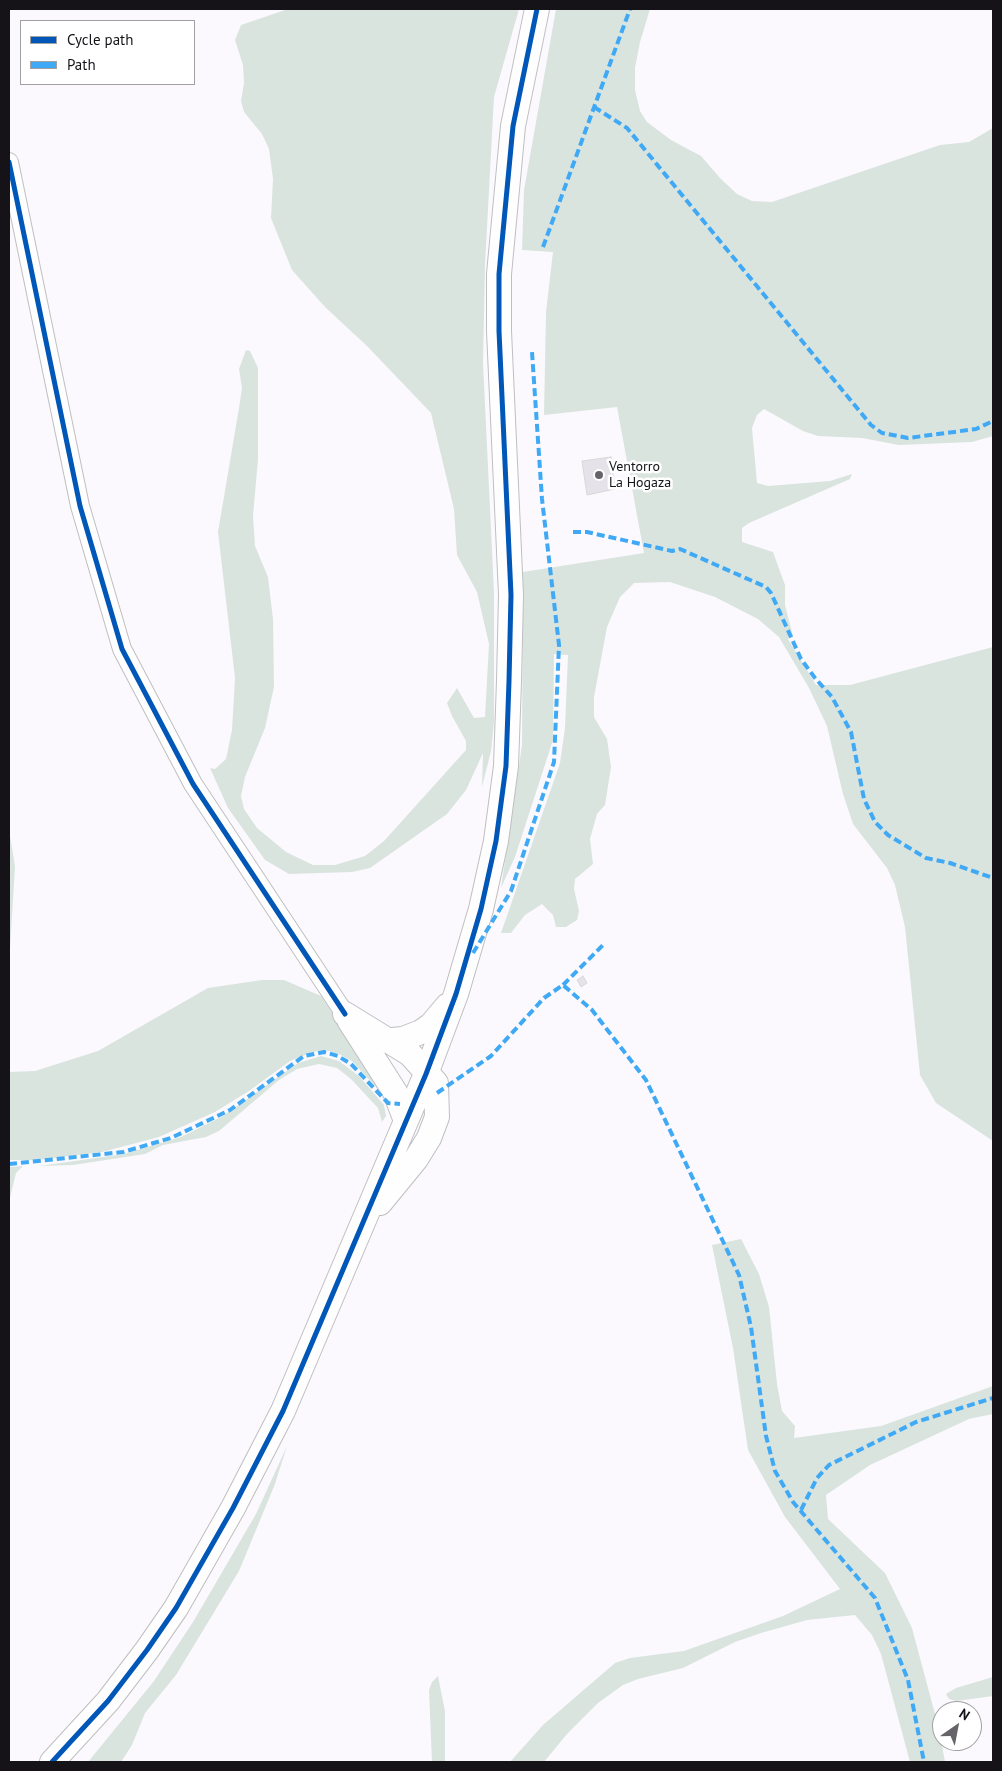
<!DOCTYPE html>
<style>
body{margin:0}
#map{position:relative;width:1002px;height:1771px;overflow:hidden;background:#fbf9fd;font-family:"PT Sans",sans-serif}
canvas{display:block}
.frame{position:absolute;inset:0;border:10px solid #151318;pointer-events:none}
.legend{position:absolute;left:20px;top:20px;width:175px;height:65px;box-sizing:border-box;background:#fff;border:1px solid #a1a1a3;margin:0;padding:6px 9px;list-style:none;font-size:15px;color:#151318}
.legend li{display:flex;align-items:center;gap:10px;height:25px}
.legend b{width:25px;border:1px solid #a1a1a3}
.north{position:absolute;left:932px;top:1701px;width:50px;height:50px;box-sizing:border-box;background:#fff;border:1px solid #a1a1a3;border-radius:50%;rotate:33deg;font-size:14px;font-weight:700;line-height:20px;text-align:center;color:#151318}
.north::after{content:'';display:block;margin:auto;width:18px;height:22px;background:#666468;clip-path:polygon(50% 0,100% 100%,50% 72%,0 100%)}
</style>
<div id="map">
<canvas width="1002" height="1771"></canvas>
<div class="frame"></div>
<ul class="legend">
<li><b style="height:6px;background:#0057b8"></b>Cycle path</li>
<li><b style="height:6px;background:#3fa9f5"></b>Path</li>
</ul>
<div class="north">N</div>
</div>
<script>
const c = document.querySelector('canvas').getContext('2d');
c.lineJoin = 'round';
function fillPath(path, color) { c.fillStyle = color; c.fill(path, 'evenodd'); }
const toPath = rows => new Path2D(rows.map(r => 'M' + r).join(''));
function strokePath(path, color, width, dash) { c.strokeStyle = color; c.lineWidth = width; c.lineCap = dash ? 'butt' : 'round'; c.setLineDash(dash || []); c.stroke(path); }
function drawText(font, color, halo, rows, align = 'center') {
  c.font = font + ' "PT Sans",sans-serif'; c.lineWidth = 5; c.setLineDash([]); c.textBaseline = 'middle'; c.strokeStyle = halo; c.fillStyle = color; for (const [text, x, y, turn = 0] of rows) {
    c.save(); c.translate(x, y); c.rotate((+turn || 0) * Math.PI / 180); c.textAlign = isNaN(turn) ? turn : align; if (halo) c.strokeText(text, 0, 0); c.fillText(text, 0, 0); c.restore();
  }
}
fillPath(toPath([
 [288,9,519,9,494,97,485,265,483,363,494,592,494,722,491,751,482,787,483,753,466,790,447,814,370,868,352,872,289,874,265,860,228,808,210,768,215,769,226,759,232,730,235,678,218,532,239,408,242,388,239,369,246,350,250,351,258,368,258,459,253,516,255,546,268,577,273,619,274,687,265,728,245,777,241,796,244,809,257,828,286,852,313,865,335,865,365,856,384,841,466,750,466,741,452,716,447,703,457,688,474,718,485,717,489,644,477,592,457,555,454,509,431,413,367,346,325,307,292,270,271,218,273,179,269,149,262,134,244,112,241,101,244,83,243,65,235,40,241,25],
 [556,9,650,9,640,42,635,68,635,90,640,111,647,122,671,140,701,156,720,178,737,194,752,201,772,202,940,145,969,142,993,128,993,436,972,442,899,445,862,438,818,436,803,431,764,409,757,415,752,428,757,483,768,486,793,484,830,481,852,474,850,479,749,523,742,528,742,542,773,552,785,585,785,605,793,636,788,639,816,685,850,685,993,647,993,1141,936,1103,920,1075,905,927,895,885,887,868,853,824,843,794,827,726,809,688,779,637,758,619,715,597,670,582,634,583,620,597,607,627,594,697,594,717,607,739,611,767,605,805,597,814,590,839,593,864,575,879,574,889,579,911,577,920,566,927,556,927,553,915,542,904,525,915,511,933,501,933,560,763,565,728,568,655,554,654,553,740,515,857,501,888,522,745,523,572,644,553,617,407,544,415,546,312,553,252,522,250,524,190],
 [9,830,15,866,10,949,9,924],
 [262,980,284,980,321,996,386,1094,386,1098,352,1061,339,1054,325,1050,313,1052,290,1061,249,1091,215,1112,159,1137,102,1152,37,1160,9,1160,9,1072,35,1071,98,1051,208,988],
 [321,1056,339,1061,359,1076,384,1105,386,1116,382,1122,378,1108,351,1079,337,1068,319,1064,297,1069,279,1080,219,1131,206,1137,163,1145,145,1154,73,1165,39,1166,124,1154,181,1137,223,1116,298,1063],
 [23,1166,16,1173,9,1202,9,1167],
 [741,1239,759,1274,769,1307,777,1384,782,1411,795,1426,794,1438,881,1426,993,1386,993,1414,969,1419,870,1465,826,1495,828,1519,885,1573,912,1628,939,1729,945,1762,910,1762,881,1654,872,1635,855,1615,807,1620,761,1633,735,1642,683,1668,638,1679,623,1685,598,1703,567,1734,544,1762,510,1762,543,1725,615,1663,630,1658,684,1651,783,1616,840,1589,785,1517,748,1450,733,1348,712,1245],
 [287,1446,275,1484,239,1571,176,1675,145,1713,132,1745,121,1762,88,1762,154,1681,193,1622,256,1514],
 [438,1676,445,1711,445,1762,432,1762,429,1690,432,1682],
 [993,1677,993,1696,956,1701,949,1699,946,1694,956,1688]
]), '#d9e4df');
const building = toPath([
 [611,457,615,489,587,495,582,461,611,457],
 [583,976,587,983,581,987,577,980,583,976]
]);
fillPath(building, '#e5e2e9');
strokePath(building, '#d9d7db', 1);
const secondary = toPath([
 [9,162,80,506,122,649,193,784,345,1014]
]);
const highway = toPath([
 [345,1014,410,1054,436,1083,437,1117,429,1138,416,1159,380,1203],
 [349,1020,395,1092,406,1121],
 [381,1041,403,1039,421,1032,431,1025,447,1006],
 [52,1762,108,1701,147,1650,176,1608,233,1508,283,1411,426,1074,456,994,481,909,496,841,506,766,509,681,511,595,499,331,499,274,513,126,537,9]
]);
strokePath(secondary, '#bfbec1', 20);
strokePath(highway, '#bfbec1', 26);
strokePath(secondary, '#fefeff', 18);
strokePath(highway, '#fefeff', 24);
strokePath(toPath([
 [594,107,627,128,871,425,882,433,908,438,976,429,993,421],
 [543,247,630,9],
 [573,532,587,532,672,551,680,549,766,587,771,593,801,659,815,678,832,697,851,732,864,799,875,822,888,835,926,858,950,863,993,878],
 [473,953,511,891,554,762,559,645,542,499,532,352],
 [563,985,603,945],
 [437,1093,491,1056,544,998,563,985,592,1010,646,1080,739,1275,751,1327,766,1436,775,1471,793,1502,875,1598,908,1680,924,1762],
 [9,1164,123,1152,171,1138,230,1110,304,1056,324,1052,338,1056,351,1064,388,1103,400,1104],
 [801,1510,817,1478,829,1465,916,1422,993,1398]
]), '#3fa9f5', 4, [8, 4]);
strokePath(toPath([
 [9,162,80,506,122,649,193,784,345,1014],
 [52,1762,108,1701,147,1650,176,1608,233,1508,283,1411,426,1074,456,994,481,909,496,841,506,766,509,681,511,595,499,331,499,274,513,126,537,9]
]), '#0057b8', 5);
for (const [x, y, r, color] of [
 [599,475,5,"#666468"]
]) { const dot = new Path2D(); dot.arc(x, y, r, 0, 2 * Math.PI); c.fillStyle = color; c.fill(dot); strokePath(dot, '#fff', 2); }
drawText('14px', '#151318', '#fff', [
 ["Ventorro",609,467],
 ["La Hogaza",609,483]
], 'left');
</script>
